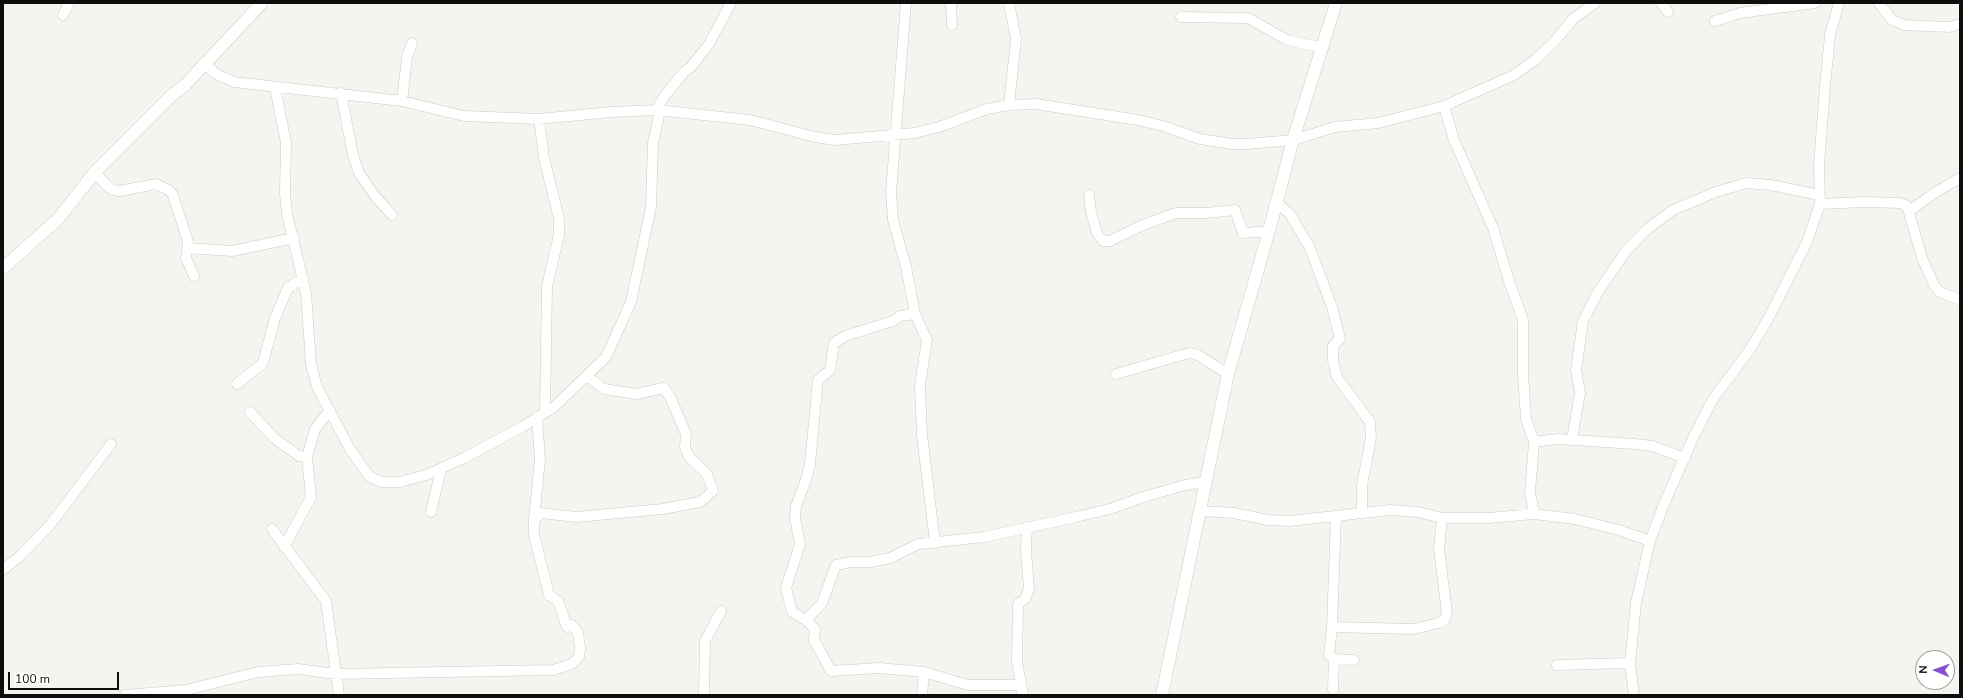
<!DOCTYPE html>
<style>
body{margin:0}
#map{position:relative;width:1963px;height:698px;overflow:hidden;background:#f4f5ef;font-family:"Nunito Sans",sans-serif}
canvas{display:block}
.frame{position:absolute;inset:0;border:4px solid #0e0e0c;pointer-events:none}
.north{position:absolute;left:1915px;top:650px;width:40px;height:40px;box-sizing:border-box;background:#fffffe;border:1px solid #9f9f9d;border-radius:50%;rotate:272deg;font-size:11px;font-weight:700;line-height:16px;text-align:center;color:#0e0e0c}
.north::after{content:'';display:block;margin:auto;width:14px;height:18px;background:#8453cc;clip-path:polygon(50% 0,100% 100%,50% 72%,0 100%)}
.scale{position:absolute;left:8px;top:672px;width:111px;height:18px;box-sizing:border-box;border:2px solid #0e0e0c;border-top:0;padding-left:5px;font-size:12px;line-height:14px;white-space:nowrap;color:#0e0e0c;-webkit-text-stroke:3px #fffffe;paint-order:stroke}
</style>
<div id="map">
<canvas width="1963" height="698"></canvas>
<div class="frame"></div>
<div class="north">N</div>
<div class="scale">100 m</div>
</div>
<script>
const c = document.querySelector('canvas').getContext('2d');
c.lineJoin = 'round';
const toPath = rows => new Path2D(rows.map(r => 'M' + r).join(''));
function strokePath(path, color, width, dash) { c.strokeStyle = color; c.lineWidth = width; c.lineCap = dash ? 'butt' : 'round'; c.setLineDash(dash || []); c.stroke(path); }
const minor = toPath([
 [906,3,891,192,893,220,906,267,915,314,927,340,920,385,922,435,935,543],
 [951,3,952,25],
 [1661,3,1668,12],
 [1879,3,1892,20,1904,25,1949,27,1960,24],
 [63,15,69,3],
 [1181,17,1248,18,1287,40,1323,48],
 [1715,21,1740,13,1815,3],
 [204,63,216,74,234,82,402,101,464,116,539,119,611,112,657,110,750,120,815,137,835,140,915,133,939,127,987,109,1009,105,1036,104,1138,120,1163,126,1200,139,1232,144,1247,144,1293,140,1335,127,1378,123,1444,106,1514,75,1535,60,1554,42,1573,19,1595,3],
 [275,87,286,143,285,194,287,214,306,293,311,364,317,387,350,449,369,476,381,482,400,482,426,475,464,458,522,427,554,407,606,357,631,302,651,207,653,143,660,111],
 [341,93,353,155,359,173,375,196,392,215],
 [402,101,407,57,412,43],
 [1009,105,1016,39,1009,3],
 [1444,106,1454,140,1493,228,1508,278,1523,320,1523,374,1526,419,1534,442,1530,492,1534,514],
 [657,110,663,98,684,72,691,67,709,44,731,3],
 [539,119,544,158,559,219,559,235,547,286,545,413],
 [95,172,107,186,113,190,119,191,156,184,169,190,173,195,188,242,186,258,194,276],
 [1089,195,1091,212,1097,233,1103,241,1110,241,1143,225,1176,213,1206,213,1235,210,1243,233,1269,231],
 [1277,203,1290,214,1310,248,1332,307,1340,339,1333,346,1333,360,1337,377,1370,422,1371,438,1362,485,1362,513],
 [1820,204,1865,202,1900,203,1906,205,1908,209,1912,209,1936,192,1960,178],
 [1908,209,1922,258,1934,285,1940,292,1960,300],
 [187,248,232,251,294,238],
 [915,314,900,316,893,321,845,336,834,343,830,370,818,380,810,464,806,480,796,506,795,518,800,544,786,588,792,612,806,620,815,629,814,640,831,671,879,668,924,672,968,685,1021,685],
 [1116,374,1189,353,1198,355,1228,374],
 [237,384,263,363,275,318,288,288,303,278],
 [250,412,274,438,299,456,307,457],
 [1572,439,1580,393,1576,370,1583,321,1598,292,1626,251,1646,230,1673,210,1716,192,1746,183,1771,185,1819,195],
 [1534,442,1558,439,1635,444,1652,446,1685,458],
 [1200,511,1234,513,1268,520,1289,521,1390,510,1418,512,1442,518,1488,518,1534,514,1575,519,1619,530,1650,541],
 [431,512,441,469],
 [1336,516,1332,627,1329,655,1334,659,1354,660],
 [534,520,540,459,537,417],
 [272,529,326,601,339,695],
 [284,547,311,497,307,457,315,429,330,410],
 [3,570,20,556,50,525,111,444],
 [806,620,822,603,836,565,851,562,871,562,890,558,918,544,984,537,1076,517,1113,508,1140,498,1185,485,1206,482],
 [1332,627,1413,629,1439,623,1445,619,1447,613,1439,549,1442,518],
 [1557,665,1630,663],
 [1333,689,1334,659],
 [125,695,186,690,258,672,298,669,336,674,553,670,572,664,579,657,580,648,578,633,572,625,567,627,558,601,549,595,534,535,534,520,541,513,576,517,663,509,700,502,713,491,707,474,689,457,685,447,686,434,671,399,664,388,636,394,604,389,587,376],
 [704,695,705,641,721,611],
 [922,695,924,672],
 [1023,695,1017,662,1018,604,1025,599,1029,589,1026,551,1027,527],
 [1634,695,1630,663,1636,603,1650,541,1664,504,1694,436,1713,399,1749,351,1768,319,1807,242,1820,204,1819,165,1825,87,1830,35,1839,3]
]);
const major = toPath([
 [3,268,58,219,95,172,171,96,185,85,262,3],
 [1162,695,1228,374,1269,231,1293,140,1336,3]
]);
strokePath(minor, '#cacbc5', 11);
strokePath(major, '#cacbc5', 13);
strokePath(minor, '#fff', 10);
strokePath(major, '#fff', 12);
</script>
